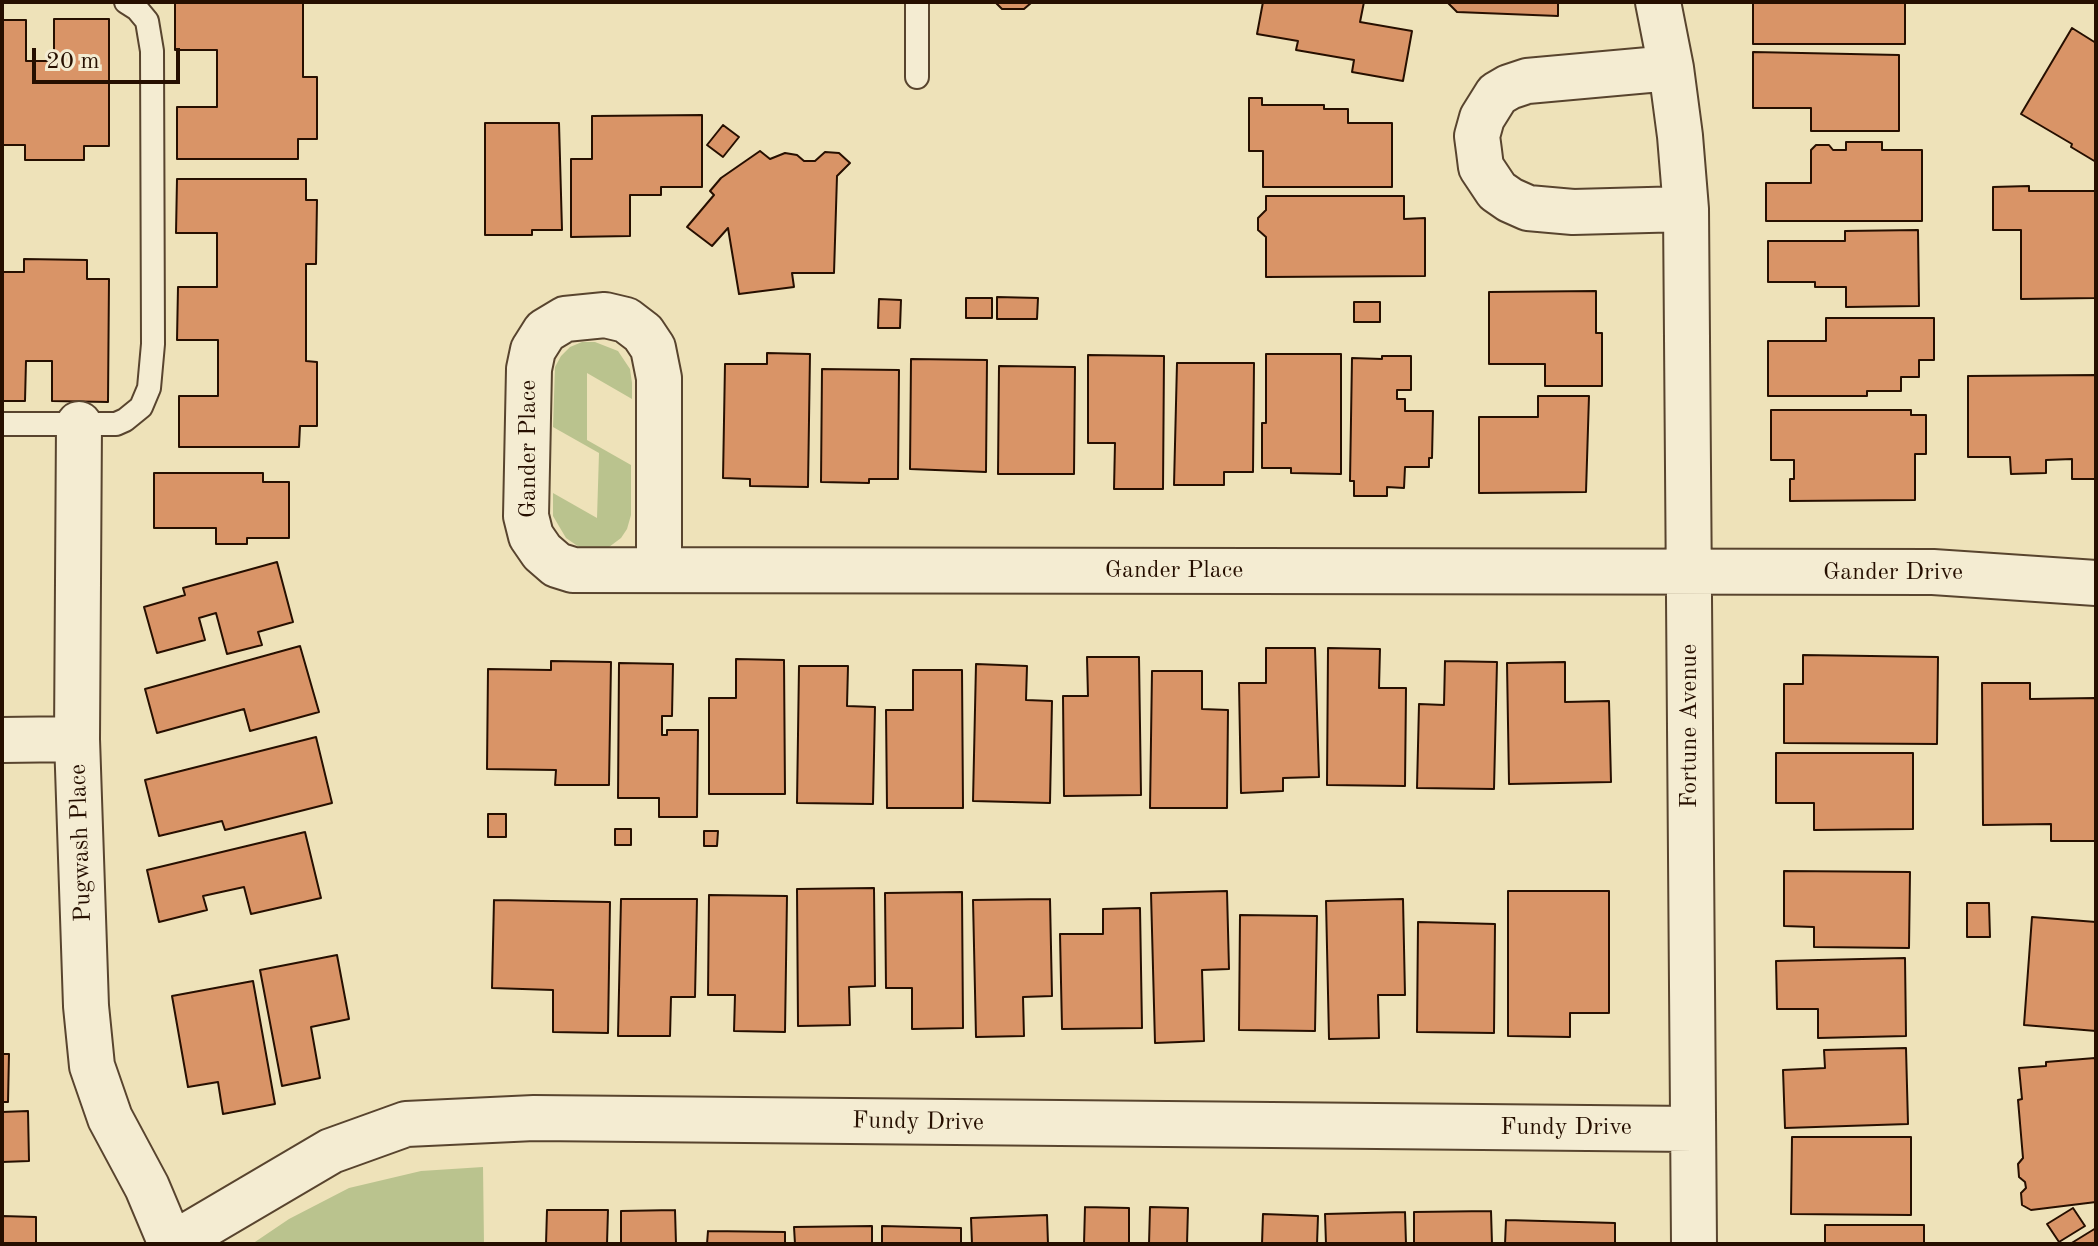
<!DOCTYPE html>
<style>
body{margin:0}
#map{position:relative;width:2098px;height:1246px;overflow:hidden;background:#eee2b9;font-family:"Old Standard TT",serif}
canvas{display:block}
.frame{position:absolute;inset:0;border:4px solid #260f00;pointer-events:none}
.scale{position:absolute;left:32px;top:48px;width:148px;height:36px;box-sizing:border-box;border:4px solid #260f00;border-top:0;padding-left:10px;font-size:24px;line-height:28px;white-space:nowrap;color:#260f00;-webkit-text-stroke:6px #f4ecd2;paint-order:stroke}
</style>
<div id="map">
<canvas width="2098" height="1246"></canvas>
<div class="frame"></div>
<div class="scale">20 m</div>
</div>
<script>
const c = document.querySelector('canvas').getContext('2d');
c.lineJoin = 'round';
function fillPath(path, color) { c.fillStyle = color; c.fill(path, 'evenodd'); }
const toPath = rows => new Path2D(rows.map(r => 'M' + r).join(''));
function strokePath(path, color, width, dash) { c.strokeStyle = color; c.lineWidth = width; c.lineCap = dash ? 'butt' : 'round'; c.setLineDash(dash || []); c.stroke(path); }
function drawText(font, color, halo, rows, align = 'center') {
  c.font = font + ' "Old Standard TT",serif'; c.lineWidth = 6; c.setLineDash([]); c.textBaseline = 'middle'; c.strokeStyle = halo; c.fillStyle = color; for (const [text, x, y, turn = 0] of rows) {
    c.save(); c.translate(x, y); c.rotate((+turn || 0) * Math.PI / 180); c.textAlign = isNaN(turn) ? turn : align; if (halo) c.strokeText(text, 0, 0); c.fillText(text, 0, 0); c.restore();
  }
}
fillPath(toPath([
 [582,342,595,342,618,351,630,369,632,383,632,399,587,373,587,440,631,465,631,515,627,529,621,538,609,547,593,549,579,547,566,538,553,516,553,493,597,518,599,453,553,427,555,367,561,356,570,347],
 [483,1167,484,1244,252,1244,289,1219,349,1188,421,1171]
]), '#bac38e');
const building = toPath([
 [175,2,303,2,303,77,317,77,317,139,298,139,298,159,177,159,177,107,217,107,217,50,175,50,175,2],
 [995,2,1138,2,1031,3,1024,9,1002,9,995,2],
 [1263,2,1364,2,1360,22,1412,31,1403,81,1352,72,1354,60,1296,50,1298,41,1257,34,1263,2],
 [1447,2,1558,2,1558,16,1457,12,1447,2],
 [1905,2,1905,44,1753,44,1753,3,1742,3,1905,2],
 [54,19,109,19,109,146,84,146,84,160,25,160,25,145,2,145,2,20,26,20,26,61,54,61,54,19],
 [2072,28,2096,43,2096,162,2071,147,2072,144,2021,114,2072,28],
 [1753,52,1899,55,1899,131,1811,131,1811,108,1753,108,1753,52],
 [1249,98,1262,98,1262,105,1324,105,1324,109,1348,109,1348,123,1392,123,1392,187,1263,187,1263,151,1249,151,1249,98],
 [702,115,702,187,661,187,661,195,630,195,630,236,571,237,571,159,592,159,592,116,702,115],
 [485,123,559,123,562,230,532,230,532,235,485,235,485,123],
 [723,125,739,137,723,157,707,145,723,125],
 [1846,142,1882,142,1882,150,1922,150,1922,221,1766,221,1766,183,1811,183,1811,150,1816,145,1829,145,1833,150,1846,150,1846,142],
 [760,151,770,159,785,153,797,155,804,161,815,161,825,152,839,153,850,163,837,176,834,273,792,273,794,287,739,294,728,228,712,246,687,227,714,195,710,191,721,178,760,151],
 [177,179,306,179,306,200,317,200,316,264,306,264,306,361,317,362,317,426,300,426,299,447,179,447,179,396,218,396,218,340,177,340,178,287,217,287,217,233,176,233,177,179],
 [2029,186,2029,191,2096,191,2096,298,2021,299,2021,230,1993,230,1993,187,2029,186],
 [1266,196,1404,196,1404,219,1425,218,1425,276,1266,277,1266,237,1258,230,1258,218,1266,210,1266,196],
 [1918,230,1919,306,1846,307,1846,287,1815,287,1815,282,1768,282,1768,241,1845,241,1845,231,1918,230],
 [24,259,87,260,87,279,109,279,108,402,52,401,52,361,26,361,25,401,2,401,2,272,24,272,24,259],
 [1596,291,1596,333,1602,333,1602,386,1545,386,1545,364,1489,364,1489,292,1596,291],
 [997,297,1038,298,1037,319,997,319,997,297],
 [966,298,992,298,992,318,966,318,966,298],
 [879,299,901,300,900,328,878,328,879,299],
 [1354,302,1380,302,1380,322,1354,322,1354,302],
 [1826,318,1934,318,1934,360,1919,360,1919,377,1901,377,1901,391,1867,391,1867,396,1768,396,1768,341,1826,341,1826,318],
 [767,353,810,354,808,487,750,486,750,479,723,478,725,364,767,364,767,353],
 [1266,354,1341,354,1341,474,1291,473,1291,468,1262,468,1262,423,1266,423,1266,354],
 [1088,355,1164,356,1163,489,1114,489,1115,443,1088,443,1088,355],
 [1382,356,1411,356,1411,390,1397,390,1397,399,1405,399,1405,411,1433,411,1432,458,1429,458,1429,467,1405,467,1404,488,1387,487,1387,496,1354,496,1354,481,1350,481,1352,358,1382,359,1382,356],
 [911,359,987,360,986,472,910,469,911,359],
 [1177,363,1254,363,1253,472,1224,472,1224,485,1174,485,1177,363],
 [999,366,1075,367,1074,474,998,474,999,366],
 [822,369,899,370,898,479,869,479,869,483,821,482,822,369],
 [2096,375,2096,479,2072,479,2072,459,2046,460,2046,473,2011,474,2010,457,1968,457,1968,376,2096,375],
 [1538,396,1589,396,1586,492,1479,493,1479,417,1538,417,1538,396],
 [1771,410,1911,410,1911,415,1926,415,1926,454,1915,454,1915,500,1790,501,1790,479,1794,479,1794,460,1771,460,1771,410],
 [154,473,263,473,263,482,289,482,289,538,247,538,247,544,216,544,216,528,154,528,154,473],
 [277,562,293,622,258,632,262,645,227,654,216,613,199,618,205,640,157,653,144,607,185,595,183,588,277,562],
 [300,646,319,712,250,731,244,709,157,733,145,689,300,646],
 [1266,648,1315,648,1319,777,1283,778,1283,791,1241,793,1239,683,1266,683,1266,648],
 [1328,648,1380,649,1379,688,1406,688,1405,786,1327,785,1328,648],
 [1803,655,1938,657,1937,744,1784,743,1784,684,1803,684,1803,655],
 [1087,657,1139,657,1141,795,1064,796,1063,696,1088,696,1087,657],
 [736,659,784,660,785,794,709,794,709,698,736,698,736,659],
 [551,661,611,662,609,785,555,785,556,770,487,769,488,669,551,670,551,661],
 [1445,661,1497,662,1494,789,1417,788,1419,704,1444,705,1445,661],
 [1565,662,1565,702,1609,701,1611,782,1509,784,1507,663,1565,662],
 [619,663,673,664,672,716,662,716,662,735,667,735,667,730,698,730,697,817,659,817,659,798,618,798,619,663],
 [976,664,1027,666,1026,700,1052,701,1050,803,973,801,976,664],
 [799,666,848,666,847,706,875,707,873,804,797,803,799,666],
 [913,670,962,670,963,808,887,808,886,710,913,710,913,670],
 [1152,671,1202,671,1202,709,1228,710,1227,808,1150,808,1152,671],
 [1982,683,2030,683,2030,699,2095,698,2096,841,2051,841,2051,824,1983,825,1982,683],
 [316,737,332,803,225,830,222,821,159,836,145,780,316,737],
 [1776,753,1913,753,1913,829,1814,830,1814,803,1776,803,1776,753],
 [488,814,506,814,506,837,488,837,488,814],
 [615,829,631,829,631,845,615,845,615,829],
 [704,831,718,831,717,846,704,846,704,831],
 [305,832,321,898,251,914,244,887,203,896,207,910,159,922,147,870,305,832],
 [1784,871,1910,872,1909,948,1814,947,1814,927,1784,926,1784,871],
 [874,888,875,986,849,987,850,1025,798,1026,797,889,874,888],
 [1227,891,1229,969,1202,970,1204,1041,1155,1043,1151,893,1227,891],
 [1508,891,1609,891,1609,1013,1570,1013,1570,1037,1508,1036,1508,891],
 [962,892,963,1028,912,1029,912,988,886,988,885,893,962,892],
 [709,895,787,896,785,1032,734,1031,735,995,708,995,709,895],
 [621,899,697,899,695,997,671,997,670,1036,618,1036,621,899],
 [1050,899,1052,996,1023,997,1024,1036,976,1037,973,900,1050,899],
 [1403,899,1405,995,1378,995,1379,1038,1329,1039,1326,901,1403,899],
 [494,900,610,902,608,1033,553,1032,553,990,492,988,494,900],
 [1967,903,1989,903,1990,937,1967,937,1967,903],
 [1140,908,1142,1028,1062,1029,1060,934,1103,934,1103,909,1140,908],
 [1240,915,1317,916,1315,1031,1239,1030,1240,915],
 [2032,917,2096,922,2096,1031,2024,1025,2032,917],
 [1418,922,1495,924,1494,1033,1417,1032,1418,922],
 [337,955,349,1019,311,1027,320,1078,282,1086,260,970,337,955],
 [1905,958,1906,1036,1818,1038,1818,1009,1777,1009,1776,961,1905,958],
 [253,981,275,1104,223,1114,218,1082,188,1087,172,996,253,981],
 [1906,1048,1908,1124,1785,1128,1783,1070,1825,1068,1824,1050,1906,1048],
 [2,1054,9,1054,8,1102,2,1102,2,1054],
 [2095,1058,2096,1202,2031,1210,2022,1205,2021,1193,2026,1188,2025,1182,2019,1177,2018,1164,2023,1158,2018,1100,2022,1099,2019,1068,2046,1066,2046,1062,2095,1058],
 [28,1111,29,1161,2,1162,2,1112,28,1111],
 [1792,1137,1911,1137,1911,1215,1791,1214,1792,1137],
 [1085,1207,1129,1208,1129,1244,1084,1244,1085,1207],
 [1150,1207,1188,1208,1187,1244,1149,1244,1150,1207],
 [2073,1208,2085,1226,2059,1242,2047,1224,2073,1208],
 [547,1210,608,1210,607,1244,546,1244,547,1210],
 [675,1210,676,1244,621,1244,621,1211,675,1210],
 [1491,1211,1492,1244,1414,1244,1414,1212,1491,1211],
 [1405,1212,1406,1244,1326,1244,1325,1214,1405,1212],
 [1263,1214,1318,1216,1317,1244,1262,1244,1263,1214],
 [1047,1215,1048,1244,972,1244,971,1218,1047,1215],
 [2,1216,36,1217,36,1244,2,1244,2,1216],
 [1506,1220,1615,1223,1615,1244,1505,1244,1506,1220],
 [1825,1225,1924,1225,1924,1244,1825,1244,1825,1225],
 [872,1226,872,1244,795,1244,794,1227,872,1226],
 [882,1226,961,1228,961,1244,882,1244,882,1226],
 [2096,1228,2096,1244,2070,1244,2096,1228],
 [708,1231,785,1232,785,1244,707,1244,708,1231]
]);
fillPath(building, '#d99467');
strokePath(building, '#260f00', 2);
const lane = toPath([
 [917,2,917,77],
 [2,424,116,424,125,420,141,407,149,388,153,344,152,51,147,21,137,9,126,2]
]);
const street = toPath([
 [1658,2,1671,68,1680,136,1686,209,1694,1244],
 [1671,68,1527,81,1509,87,1497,94,1482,118,1477,136,1479,151,1481,167,1497,191,1510,200,1528,208,1573,212,1686,209],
 [79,424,77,739,86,1006,92,1066,110,1118,147,1187,171,1244],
 [659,570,659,378,653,348,643,333,626,320,605,315,565,319,545,331,533,350,529,369,526,516,531,536,542,552,557,565,573,570,1933,572,2096,583],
 [2,740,77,739],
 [173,1244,331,1151,406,1124,534,1118,1693,1129]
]);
strokePath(lane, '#58442e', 26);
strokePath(street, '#58442e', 48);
strokePath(lane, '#f4ecd2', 22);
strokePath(street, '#f4ecd2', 44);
drawText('24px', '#260f00', '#f4ecd2', [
 ["Gander Place",529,449,-90],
 ["Gander Place",1174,571],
 ["Gander Drive",1893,573],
 ["Fortune Avenue",1690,726,-90],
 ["Pugwash Place",81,843,-92],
 ["Fundy Drive",918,1122,1],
 ["Fundy Drive",1566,1128]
]);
</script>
